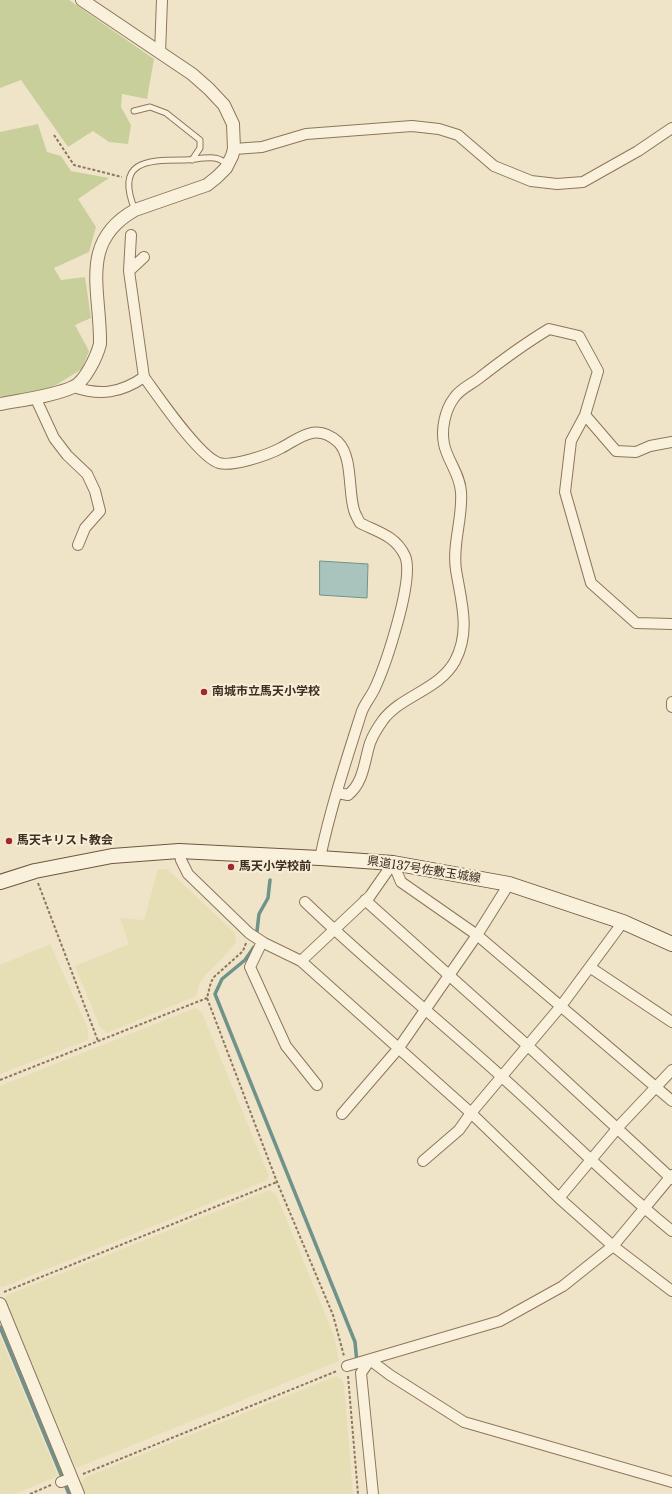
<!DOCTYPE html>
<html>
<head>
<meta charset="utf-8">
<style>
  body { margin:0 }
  canvas { display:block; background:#f0e4c8 }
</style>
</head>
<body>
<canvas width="672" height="1494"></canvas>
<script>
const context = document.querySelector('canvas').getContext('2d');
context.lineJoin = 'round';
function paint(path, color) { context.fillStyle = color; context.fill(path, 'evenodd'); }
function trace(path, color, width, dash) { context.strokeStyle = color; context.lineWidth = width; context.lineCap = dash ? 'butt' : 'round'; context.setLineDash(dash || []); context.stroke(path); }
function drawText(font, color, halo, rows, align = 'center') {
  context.font = font + ' "Libre Baskerville","Noto Sans JP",serif'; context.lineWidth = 4; context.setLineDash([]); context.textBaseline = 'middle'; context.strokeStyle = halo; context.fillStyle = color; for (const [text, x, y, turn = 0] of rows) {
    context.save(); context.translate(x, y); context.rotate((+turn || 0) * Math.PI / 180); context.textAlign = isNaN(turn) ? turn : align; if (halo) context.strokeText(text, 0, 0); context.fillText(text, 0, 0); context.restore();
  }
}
paint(new Path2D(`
  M158,869H167L235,933L236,942L220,961L205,975L199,984L196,996L107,1033L100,1027L75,966L129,944L120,918L144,920Z
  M50,944L88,1029V1040L0,1074V965Z
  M195,1008L202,1013L269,1176L265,1181L3,1287L0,1286V1086Z
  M269,1190L276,1194L334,1336L339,1361L76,1468L5,1300L7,1295Z
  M0,1336L58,1476L15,1494H0Z
  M336,1376L342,1380L344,1385L353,1494H84L80,1485L86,1477Z`), '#e6deb5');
paint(new Path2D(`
  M0,0H69L154,59L147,99L122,94L121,107L131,125L128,144L109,142L93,131L68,147L21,80L0,88Z
  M38,124L47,152L61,156L71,171L109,178L78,199L96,227L89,252L54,268L61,280L85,277L91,318L75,325L89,351L82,369L51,388L6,398L0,396V132Z`), '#c9cf9b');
const water = new Path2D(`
  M320,561L368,564L367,598L320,595Z`);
paint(water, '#a9c4bc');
trace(water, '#6f938a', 1);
trace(new Path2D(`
  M257,931L259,914L268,898L270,880
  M254,947L245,960L222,979L215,994L355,1342L357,1363
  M0,1327L69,1494`), '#6f938a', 3.5);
const service = new Path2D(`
  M134,111L150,107L166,113L200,140V148L192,160
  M135,210C115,162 145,160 183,160C193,160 204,157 214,158C219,158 224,162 228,164`);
const minor = new Path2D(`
  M160,53L162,0
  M234,149L262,147L306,134L412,126L439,129L458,135L494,166L531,181L557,184L583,182L638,151L672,128
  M131,235L129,271L144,377
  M129,271L144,257
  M74,387C100,396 121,393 144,377C158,396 199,457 219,463C232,467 268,455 281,448C300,438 316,422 338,442C353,457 348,491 354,510C355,514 358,519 360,523C378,532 396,536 405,556C415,579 385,667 374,690C370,698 363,706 361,714C346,761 330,810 320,858
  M35,397L54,438L67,455L87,474L95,491L100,511L85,528L78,545
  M585,415L616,451L636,452L650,446L672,442
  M672,702V707
  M338,793L348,795C364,782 364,762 370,743C373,735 378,727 383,720C402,695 439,690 455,661C471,631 461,601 456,570C452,544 463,518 461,492C460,474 447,460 444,444C441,429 445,410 454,398C460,389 470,385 478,379C501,361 524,344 549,329L579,336L598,371L585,415L571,441L565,492L591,583L636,623L672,624
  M179,851L181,860L188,874L249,933L264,943L301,961L471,1113L559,1198L613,1246L672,1291
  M393,863L401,882L477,935L672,1101
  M365,900L528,1046L672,1179
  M305,902C368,963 437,1018 502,1077C559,1128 612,1183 672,1231
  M262,942L250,967L286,1046L317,1085
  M301,961L370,896L393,863
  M591,968L672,1022
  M342,1114L398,1049L477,935L509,884
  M423,1161L459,1130L471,1113L561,1006L623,922
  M559,1198L621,1124L672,1070
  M370,1360L390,1375L464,1422L672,1482
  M370,1360L361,1373L373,1494
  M347,1366L500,1321L563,1286L613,1246L672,1175
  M61,1482L72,1478`);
const tertiary = new Path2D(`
  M0,404C21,400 54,396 73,387C85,382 97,356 100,344C101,291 78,242 135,210L207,185L217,177L226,168L232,156L234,149L233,124L224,105L209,89L192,74L82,0
  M0,1304L78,1494`);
const secondary = new Path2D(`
  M0,882L35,871L112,856L179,851L320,858L393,863L509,884L623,922L672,944`);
trace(service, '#8d765c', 7);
trace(minor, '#8d765c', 12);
trace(tertiary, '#8d765c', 14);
trace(secondary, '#6f573f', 16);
trace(new Path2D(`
  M54,135L74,165L122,177
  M38,883L98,1041
  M246,943L243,951L214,977L211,982L207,998L277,1182L333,1315L344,1356
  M0,1080L207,998
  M4,1292L277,1182
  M348,1376L358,1494
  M83,1474L337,1371
  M30,1494L51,1485`), '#8d765c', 2, [3, 2]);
trace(service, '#faf1dc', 5);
trace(minor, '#faf1dc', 10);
trace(tertiary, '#faf1dc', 12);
trace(secondary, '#faf1dc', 14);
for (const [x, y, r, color] of [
  [204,692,4,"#9e2a2b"],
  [9,841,4,"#9e2a2b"],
  [231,867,4,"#9e2a2b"]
]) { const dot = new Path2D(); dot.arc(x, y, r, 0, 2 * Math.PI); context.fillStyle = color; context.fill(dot); trace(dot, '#f7eed8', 1.5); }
drawText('bold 12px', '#3d2e20', '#f7eed8', [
  ["南城市立馬天小学校",212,692],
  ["馬天キリスト教会",17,841],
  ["馬天小学校前",239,867]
], 'left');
drawText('12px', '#3d2e20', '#f7eed8', [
  ["県道137号佐敷玉城線",424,870,9]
]);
</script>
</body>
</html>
